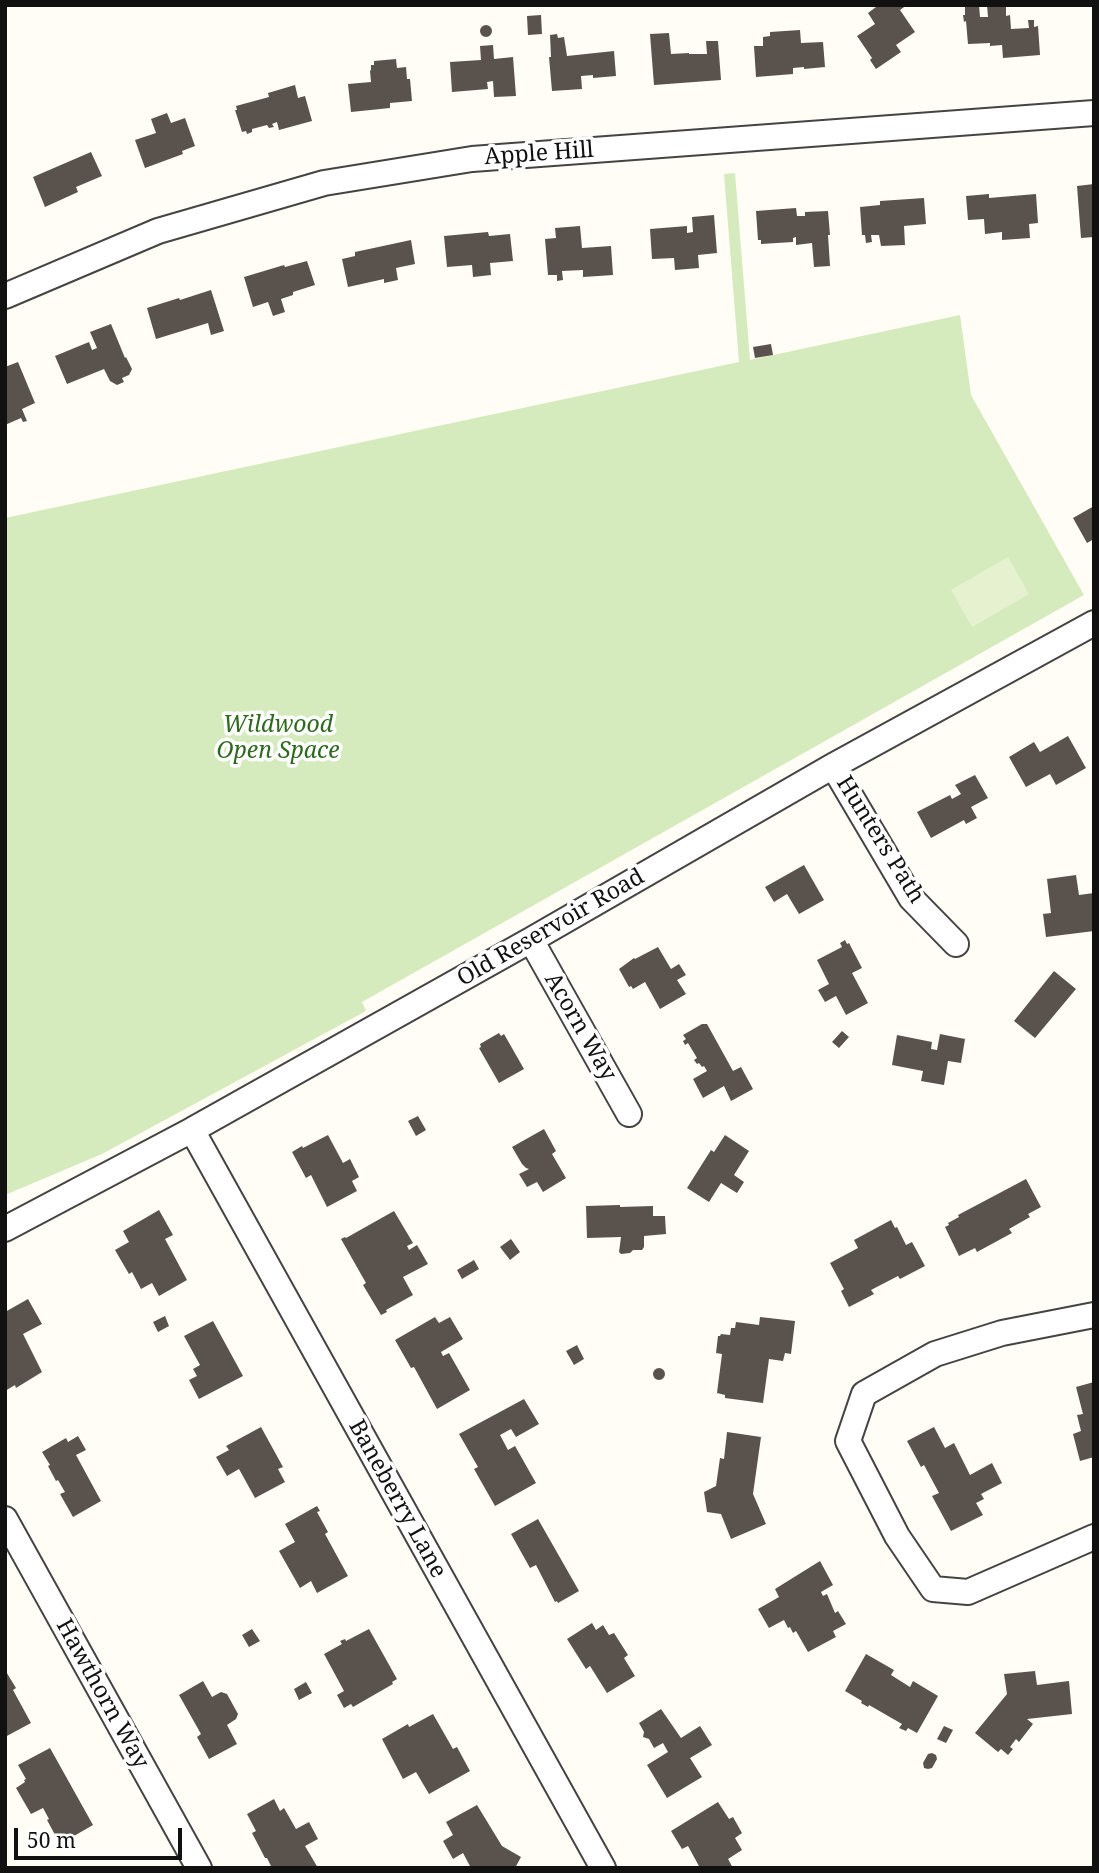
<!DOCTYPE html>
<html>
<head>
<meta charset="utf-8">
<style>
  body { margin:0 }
  #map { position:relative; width:1099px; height:1873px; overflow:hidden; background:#fffdf5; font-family:"Noto Serif",serif }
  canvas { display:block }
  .frame { position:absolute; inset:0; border:7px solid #111; pointer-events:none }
  .scale { position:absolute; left:14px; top:1828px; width:168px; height:32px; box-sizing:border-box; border:4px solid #111; border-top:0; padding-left:9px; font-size:21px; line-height:24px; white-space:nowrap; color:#111; -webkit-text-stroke:5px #fff; paint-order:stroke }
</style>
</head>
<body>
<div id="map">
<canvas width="1099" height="1873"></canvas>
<div class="frame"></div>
<div class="scale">50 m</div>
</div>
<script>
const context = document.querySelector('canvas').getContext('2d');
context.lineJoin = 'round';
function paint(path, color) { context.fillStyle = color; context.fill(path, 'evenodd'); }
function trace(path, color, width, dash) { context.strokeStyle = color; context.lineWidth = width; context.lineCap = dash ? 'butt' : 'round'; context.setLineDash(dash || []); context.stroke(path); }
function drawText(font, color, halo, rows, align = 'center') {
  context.font = font + ' "Noto Serif",serif'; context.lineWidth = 7; context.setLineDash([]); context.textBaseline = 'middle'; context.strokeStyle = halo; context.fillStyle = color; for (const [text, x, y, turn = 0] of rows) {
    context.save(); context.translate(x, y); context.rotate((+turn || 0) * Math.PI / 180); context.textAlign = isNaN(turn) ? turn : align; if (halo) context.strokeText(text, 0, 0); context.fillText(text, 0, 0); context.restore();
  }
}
paint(new Path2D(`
  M735,173L750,360L960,315L971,395L1084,595L362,1002L366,1011L102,1154L5,1195V518L739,362L724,174Z`), '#d5ebbd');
paint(new Path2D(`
  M1008,557L1029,594L972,627L951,590Z`), '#e6f2cf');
paint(new Path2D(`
  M875,5H907L900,10L915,32L896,45L901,52L876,69L870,60L872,58L857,36L875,24L868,13L876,7Z
  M965,5H979L980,17H988L987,5H1006V16L1010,15L1011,29L1029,28L1028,20H1034V27L1038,26L1040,55L1003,58L1002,45L990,46V43L968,44L966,21L964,22L963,15H965Z
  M541,15L542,34L528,35L527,16Z
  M480 31a6 6 0 1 1 12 0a6 6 0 1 1-12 0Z
  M800,30L801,43L823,42L825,67L804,69V67L793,68V74L756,77L754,46H763V37L770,36V32Z
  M669,33L671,54L689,53V54H707L706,41H718L721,80L654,85L650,34Z
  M557,34L558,38L564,37L567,56L614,51L616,76L593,78V75L581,76L582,89L552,91L549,57H551L550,35Z
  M493,45L494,59L513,57L516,96L494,97L493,81L487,82L488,89L452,92L450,62L481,60L480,46Z
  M396,59L397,68L406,67L407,79H410L412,101L390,103V108L351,112L348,84L371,82L370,71L371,70V65H374V61Z
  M295,85L298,98L305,96L312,121L279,130L277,122L272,124L274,127L269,128L267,125L252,129V132L247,134L246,131L242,132L235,110H237L236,106L269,97L268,93Z
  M167,113L171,123L185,118L195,146L182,151L183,154L145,168L135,140L156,133L151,119Z
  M91,152L102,176L76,187L78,192L45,207L33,177Z
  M1094,184V237L1081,238L1077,186Z
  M989,194V198L1036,194L1038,223L1029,224L1030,238L1002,240V232L985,234L984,219L968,220L966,196Z
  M924,198L926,224L904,226L905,245L881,246L879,235H871L872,242L866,243L865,235H862L860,207L880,205V201Z
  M796,208L797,216H805V212L828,211L830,235H828L830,266L814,267L812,243L796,245V237L793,238V242L761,244V240H758L756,211Z
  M714,215L717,253L698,255L699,268L675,270L674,258L652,259L650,229L687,226V233L693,232L692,217Z
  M580,226L582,248L611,246L613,275L583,277V270L562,271L563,280L557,281V275H548L545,239L556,238L555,228Z
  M488,232L489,236L510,234L513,261L490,263L491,275L473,277L472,265L447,267L444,236Z
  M411,240L415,264L396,268L398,280L384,283V279L348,287L342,259L355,256V252Z
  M307,261L315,285L293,292V295L281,299L285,312L273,316L268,302L253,307L244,277L284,265L285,267Z
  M211,290L224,331L211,335L208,323L156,339L147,308L179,298L180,300Z
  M111,324L125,358L126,357L132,369L129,375L122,378L124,382L117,385L110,381L104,369L67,384L55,356L89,342L92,350L97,348L90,332Z
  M771,344L773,355L755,358L753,347Z
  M18,362L35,403L22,409L27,421L23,422L21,418L5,425V367Z
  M1094,506V539L1087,543L1073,518Z
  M1068,736L1086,768L1056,785L1050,774L1026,787L1009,757L1034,742L1040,752Z
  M975,775L988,798L971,807L977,818L966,824L964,820L931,838L917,812L950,795L952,799L961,794L955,785Z
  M804,865L824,900L799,914L787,894L774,902L765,887Z
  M1076,875L1079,895L1094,893V931L1046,937L1043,914L1051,913L1047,879Z
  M845,940L847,944L849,943L862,968L852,973L868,1003L846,1015L836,996L825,1002L818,990L829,984L817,960L842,947L840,943Z
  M658,947L671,969L679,964L686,975L677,980L686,994L660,1009L645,982L633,989L631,986L629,987L619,969L634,958L635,959Z
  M1054,971L1076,989L1035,1038L1014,1021Z
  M702,1024H707L733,1071L741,1067L753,1089L731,1101L724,1086L703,1098L693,1079L707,1071L704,1066L702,1067L699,1063L697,1064L694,1060L697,1058L688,1043L685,1045L683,1041L686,1039L683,1035Z
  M842,1031L849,1037L839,1048L832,1042Z
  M499,1033L501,1036L504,1034L524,1069L499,1083L479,1048L481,1047L480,1044Z
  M940,1034L965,1039L961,1063L948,1061L944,1085L921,1081L923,1071L892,1065L897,1035L932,1042L931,1049L937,1050Z
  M418,1116L426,1130L416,1136L408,1121Z
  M544,1129L556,1151L552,1154L566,1178L543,1192L537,1182L527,1187L519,1174L529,1169L526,1168L522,1164L512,1147Z
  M328,1135L343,1163L350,1159L359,1177L352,1181L357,1191L327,1207L311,1175L306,1178L292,1152L302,1146L303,1148Z
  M725,1135L749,1151L734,1175L744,1182L737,1193L721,1183L709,1202L687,1188L711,1150L714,1152Z
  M1026,1179L1041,1207L1028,1214L1030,1217L1009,1229L1012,1233L977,1252L975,1248L959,1256L945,1227L949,1225L948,1223L959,1217L958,1215Z
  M620,1205V1207L653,1206V1216H665L666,1234L644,1236V1247L642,1250H633L630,1253L621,1254L619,1252L621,1237L587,1238L586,1206Z
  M159,1210L173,1235L165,1239L187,1280L159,1296L152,1283L141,1289L132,1272L129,1274L115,1250L129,1242L123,1231Z
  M394,1211L413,1243L407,1246L409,1250L417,1245L428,1264L403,1277L413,1295L386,1310L387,1312L381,1315L363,1285L366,1283L341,1239L345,1237L346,1238Z
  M891,1220L895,1228L897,1227L906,1245L912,1242L925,1266L900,1279L898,1276L871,1290L874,1294L849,1307L841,1291L844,1289L830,1263L858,1248L854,1240Z
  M511,1239L520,1252L510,1260L500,1247Z
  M474,1260L479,1269L462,1279L457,1270Z
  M28,1299L42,1324L23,1334L42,1372L16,1388L15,1385L5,1391V1312Z
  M165,1316L169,1326L158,1332L153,1322Z
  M435,1317L439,1323L450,1317L463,1339L441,1352L443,1356L449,1353L470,1390L437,1409L414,1367L411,1368L395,1340Z
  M760,1317L795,1321L791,1354L785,1353L783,1361L769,1359L763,1403L725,1398V1395L717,1393L722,1354L716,1353L718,1336H720L721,1334L730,1335L731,1328H735L736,1322L759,1325Z
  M213,1321L243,1376L199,1399L189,1380L197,1376L193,1369L200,1365L184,1336Z
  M577,1345L584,1359L574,1365L566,1351Z
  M653 1374a6 6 0 1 1 12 0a6 6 0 1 1-12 0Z
  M1094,1382V1457L1080,1461L1073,1434L1081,1431L1077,1415L1083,1414L1076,1387Z
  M524,1399L539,1424L516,1437L511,1429L500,1435L508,1450L515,1446L536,1483L495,1506L474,1469L478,1467L459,1434Z
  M261,1427L283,1467L278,1469L285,1482L255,1498L239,1469L227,1476L216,1457L229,1450L226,1446Z
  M934,1427L945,1448L954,1443L970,1475L992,1463L1002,1483L981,1494L984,1499L976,1503L983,1515L951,1531L932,1496L939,1493L924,1465L921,1467L907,1441Z
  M727,1432L761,1437L753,1494L766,1524L731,1539L721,1514L707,1512L704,1492L716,1486L720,1458L724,1459Z
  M78,1436L86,1450L76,1455L101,1501L73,1517L60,1494L65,1492L58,1480L56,1481L48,1466L50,1465L42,1452L66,1438L68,1442Z
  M317,1506L320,1511L317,1512L328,1532L325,1534L348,1576L317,1593L311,1581L300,1588L279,1551L295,1542L285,1524Z
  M538,1519L579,1591L558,1603L557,1601L555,1602L536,1565L530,1568L511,1534Z
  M820,1561L833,1585L821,1592L823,1596L827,1594L835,1613L838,1611L846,1624L833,1631L836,1637L808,1652L796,1631L793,1633L790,1627L788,1628L784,1620L769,1628L758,1609L779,1597L775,1589Z
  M592,1623L596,1630L603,1625L609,1635L614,1633L628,1655L624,1658L635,1676L607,1693L590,1666L586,1669L567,1639Z
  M252,1629L260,1641L249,1647L242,1635Z
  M369,1629L397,1679L392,1682L393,1684L353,1707L351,1704L344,1708L337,1695L344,1691L324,1654L342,1644L340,1641L345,1639L346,1641Z
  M866,1654L894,1670L891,1675L910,1687L913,1681L938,1696L917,1733L908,1728L906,1731L899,1728L902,1724L869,1705L868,1707L861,1703L862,1701L845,1691Z
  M5,1670L16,1688L13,1690L31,1723L5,1737Z
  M1035,1671L1037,1685L1069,1681L1072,1714L1027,1719L1033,1724L1019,1742L1016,1739L1010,1747L1013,1749L1008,1755L1001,1749L998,1752L975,1733L1007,1694L1004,1674Z
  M203,1681L212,1697L221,1692L227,1694L238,1714L236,1719L227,1725L237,1744L209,1759L197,1737L201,1734L179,1695Z
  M306,1682L312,1693L299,1700L294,1689Z
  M661,1709L681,1738L700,1726L712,1745L690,1758L702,1777L667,1798L647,1765L668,1752L663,1743L654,1748L649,1739L643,1737L644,1732L639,1723Z
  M433,1714L453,1749L457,1747L470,1771L429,1794L416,1772L403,1779L382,1739L408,1724L409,1727Z
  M944,1726L953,1730L946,1743L937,1739Z
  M50,1748L93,1825L60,1844L47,1820L49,1819L43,1808L31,1814L16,1788L25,1782L24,1780L26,1779L18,1765Z
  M932,1753L936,1755L937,1759L932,1768L928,1769L924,1768L923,1763L928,1754Z
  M274,1799L280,1811L284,1808L296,1829L309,1822L318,1839L305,1846L318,1868H272L267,1858H265L252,1833L256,1831L247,1814Z
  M718,1802L729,1819L733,1817L742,1833L735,1838L742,1850L728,1859L733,1868H700L688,1846L682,1849L671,1831Z
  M477,1805L502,1846L521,1857L515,1868H471L463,1853L453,1859L443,1841L453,1835L446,1822Z`), '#5a524d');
const minor = new Path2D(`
  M5,296L158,231L324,183L472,159L1094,113
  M833,766L911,898L956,944
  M531,940L629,1114
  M192,1130L603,1868
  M5,1229L192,1130L531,940L833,766L1094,623
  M1094,1315L1002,1333L935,1354L864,1394L848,1441L897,1536L933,1589L968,1592L1094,1537
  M5,1519L199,1868`);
trace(minor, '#444', 28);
trace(minor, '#fff', 24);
drawText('23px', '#111', '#fff', [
  ["Apple Hill",539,154,-4],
  ["Hunters Path",880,840,58],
  ["Old Reservoir Road",551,928,-30],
  ["Acorn Way",580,1027,60],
  ["Baneberry Lane",397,1499,61],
  ["Hawthorn Way",102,1694,61]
]);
drawText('italic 23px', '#2f6b1f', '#fff', [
  ["Wildwood",278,725],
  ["Open Space",278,751]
]);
</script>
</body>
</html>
